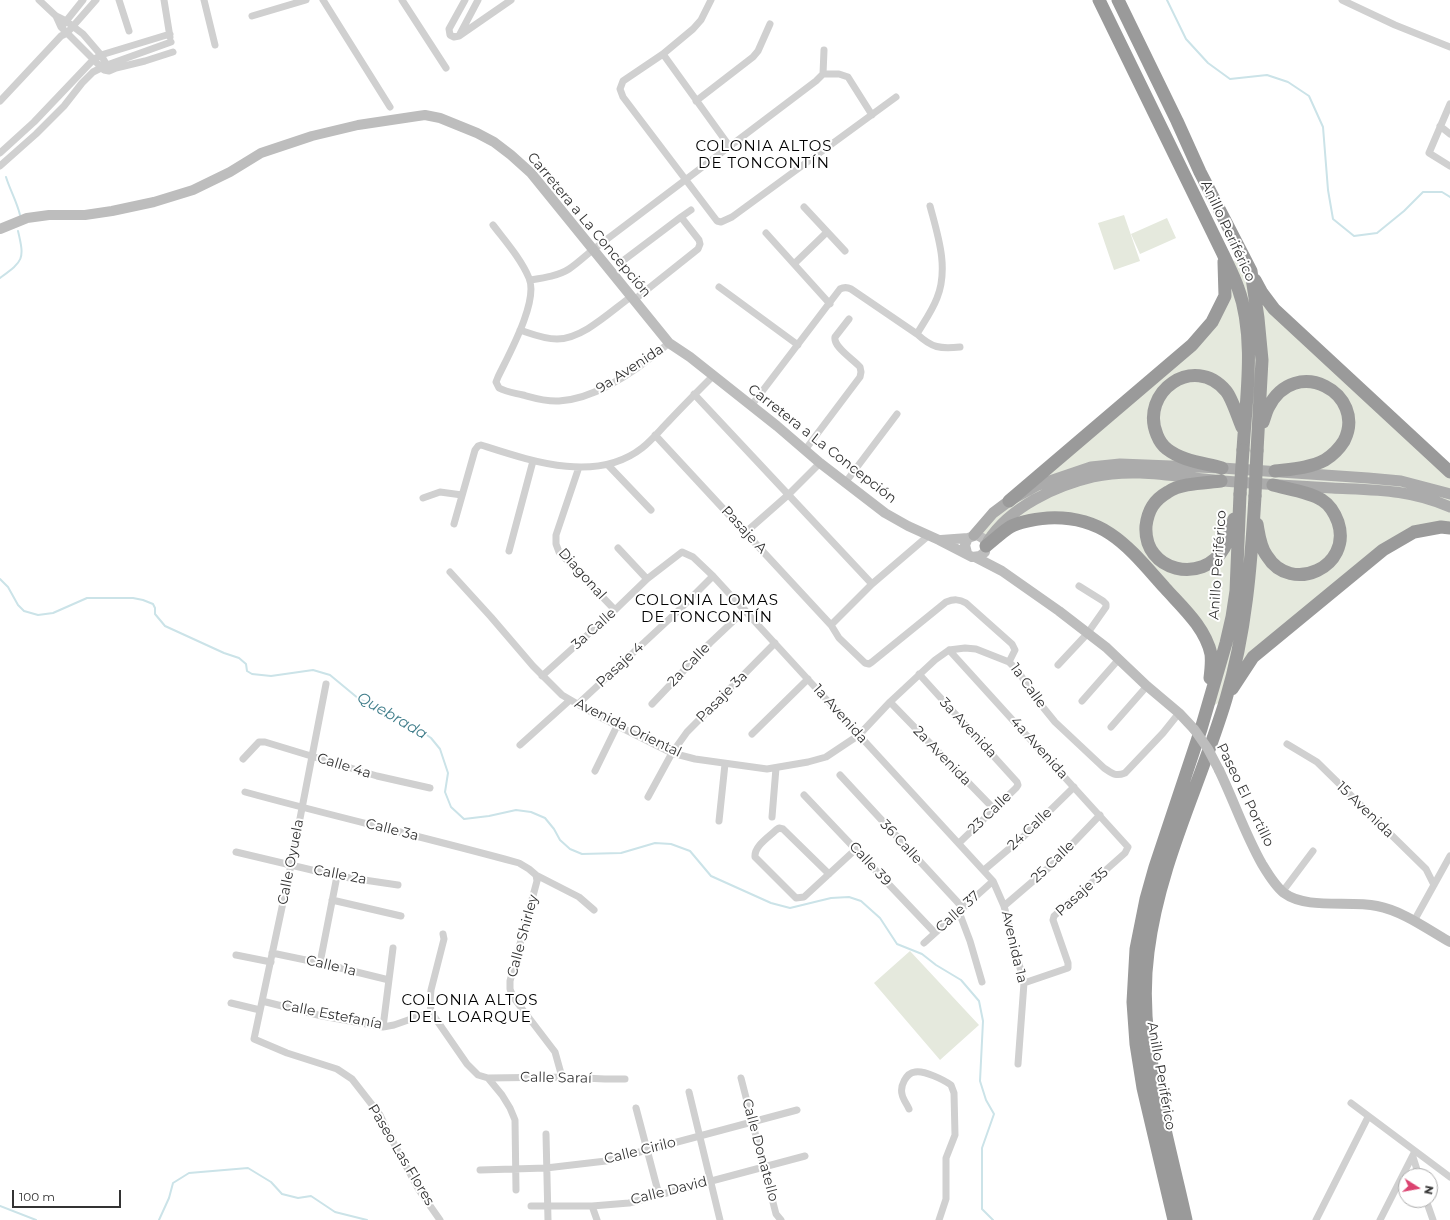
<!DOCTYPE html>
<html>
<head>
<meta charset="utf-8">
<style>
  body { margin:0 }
  #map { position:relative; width:1450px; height:1220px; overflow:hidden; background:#fff; font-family:Montserrat,sans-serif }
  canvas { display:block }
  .north { position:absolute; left:1398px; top:1168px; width:40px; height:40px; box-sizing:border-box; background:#fff; border:1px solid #adadad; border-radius:50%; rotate:101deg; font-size:11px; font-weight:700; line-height:16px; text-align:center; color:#333 }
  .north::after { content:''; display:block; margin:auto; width:14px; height:18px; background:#db4370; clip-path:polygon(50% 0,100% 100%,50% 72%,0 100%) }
  .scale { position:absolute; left:12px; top:1190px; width:109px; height:18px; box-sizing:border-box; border:2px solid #333; border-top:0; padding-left:5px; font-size:12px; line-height:14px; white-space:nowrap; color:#333; -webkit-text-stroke:3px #fff; paint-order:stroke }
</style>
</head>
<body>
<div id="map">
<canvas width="1450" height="1220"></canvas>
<div class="north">N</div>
<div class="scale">100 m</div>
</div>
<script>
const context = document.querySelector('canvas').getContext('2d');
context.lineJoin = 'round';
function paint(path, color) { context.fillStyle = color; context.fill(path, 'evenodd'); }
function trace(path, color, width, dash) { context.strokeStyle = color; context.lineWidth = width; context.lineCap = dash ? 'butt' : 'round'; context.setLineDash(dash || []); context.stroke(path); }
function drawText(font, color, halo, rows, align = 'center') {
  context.font = font + ' Montserrat,sans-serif'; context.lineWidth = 4; context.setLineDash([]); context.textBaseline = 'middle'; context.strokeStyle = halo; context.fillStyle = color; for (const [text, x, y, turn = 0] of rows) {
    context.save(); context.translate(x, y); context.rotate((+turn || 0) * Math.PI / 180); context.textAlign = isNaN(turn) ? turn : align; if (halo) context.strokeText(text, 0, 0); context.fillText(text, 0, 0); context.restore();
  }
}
paint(new Path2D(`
  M1124,215L1140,261L1114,270L1098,223Z
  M1167,218L1176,238L1140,254L1131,234Z
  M1223,254L1251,271L1262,293L1450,472V528L1414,532L1253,657L1226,699L1207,709L1212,666L1202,633L1101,527L1038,519L986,544L979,536L993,513L1192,345L1225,296Z
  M910,951L979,1025L940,1060L874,983Z`), '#e5e9dd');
trace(new Path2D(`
  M1167,0L1186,39L1208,63L1230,79L1267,75L1288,82L1309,96L1323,127L1328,190L1333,219L1354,236L1377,233L1404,211L1423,192H1442L1450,197
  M6,177C10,190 17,202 20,215
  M0,278C23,261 25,260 18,231
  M0,579L8,587L18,605L24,611L38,615L53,613L87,598H133L143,600L153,604L155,608V614L165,626L224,653L239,658L246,664L247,671L252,674L271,676L313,670L330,675L359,699L377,707L398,719L417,728L431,738L440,749L448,773L445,792L451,807L464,819L489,816L516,810L531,812L545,818L554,829L560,840L570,849L582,854L621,853L655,843L671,844L690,851L711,876L771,903L790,908L831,898L849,897L861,901L880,918L897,944L922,954L936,965L961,980L979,1001L983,1021L980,1081L986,1100L994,1114L982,1148V1209L993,1220
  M0,1206L36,1220
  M159,1220L169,1198L173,1183L189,1173L248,1168L271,1182L282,1194L298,1198L311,1196L335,1212L367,1220`), '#cbe3e8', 2);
trace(new Path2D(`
  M39,0L56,16L66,21L83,34L101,55L109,69
  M119,0L129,31
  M164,0L170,37
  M204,0L215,45
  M323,0L390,107
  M402,0L446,68
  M465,0L449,29L450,35L454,37L459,36L511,0
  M711,0L701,20L693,29L663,54L623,81L620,89L623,97L717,221L721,222L732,217L896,97
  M1342,0L1395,25L1450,47
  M56,16L61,27L104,70L109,71L116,68L145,61L173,52
  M252,16L306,0
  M63,25L83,0
  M460,34L478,0
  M663,54L730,147
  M823,74H839L848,77L872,115
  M0,101L61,36L67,33L96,0
  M696,101L753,57L758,51L770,24
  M1450,104L1429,153L1450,166
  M1440,126L1450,134
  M0,153L34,122L93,60L101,55L170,34
  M0,166L36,134L64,106L82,83L93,72L107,65L171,42
  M804,207L845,251
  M681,217L691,210
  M493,225C506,242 521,259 529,278C539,301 508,356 498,377L496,382L499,388C506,392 515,393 523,395C534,398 547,402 559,401C597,399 641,367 669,343
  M766,233L830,304
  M624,260L681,217L699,240L700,244L698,249L634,300
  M794,264L827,232
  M530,280C543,278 558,276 569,269C578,263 586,255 594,249L816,81L823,74L824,50
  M719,287L798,345
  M520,330C532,334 544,339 557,339C583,339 611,311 632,296
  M917,334C924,322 932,311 937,298C949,268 938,236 930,206
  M694,394L872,584
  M751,406L840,289C844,287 847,287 851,289L917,334C932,348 940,349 960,347
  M655,435L831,625L839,638L865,663L869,664L872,662L946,602C954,599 959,599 966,603L1012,644L1015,650L1009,662
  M805,450L860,377L861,372L860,367C853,359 833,347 835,337L849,319
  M608,465L651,510
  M579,467L556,535V544L559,552L615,610
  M845,483L897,414
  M423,498L440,492L462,495
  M454,524L475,450L478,446L481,445C531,461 596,484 642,448C652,440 660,430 668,422C683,406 698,391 713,376
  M746,532L788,495L820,463
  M618,548L647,579
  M509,551L533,461
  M450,572L491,617L533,666L562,695L598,716L672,753L695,759L767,769L808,762L826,757L859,735L890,702L935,660L949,650L965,648L976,649L1009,662L1017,670L1042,706L1055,722L1104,768C1112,773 1115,777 1125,773L1163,733L1179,713
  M831,625L872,584L928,536
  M949,650L1128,847L1125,853L1054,916L1053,920L1068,963V968L1024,983
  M1058,665L1087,634L1106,607V604L1103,601L1079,586
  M919,674L1017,782L1018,785L1016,788L959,843
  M542,676L615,610L647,579L682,552L693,557L713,576L993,881L1004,906L1024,983L1018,1064
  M326,684L291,865L254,1039L287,1053L337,1069L352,1079L380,1115L392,1140L419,1190L440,1220
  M1082,701L1119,659
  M890,702L994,809
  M578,704L678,611L713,576
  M652,704L710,643L745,610
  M1111,727L1147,686
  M752,734L808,679
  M1287,744L1317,762L1426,869L1434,885
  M520,745L570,700
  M243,759L259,742H265L377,776L430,788
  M595,771L617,726
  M840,775L963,908
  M245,792C336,817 428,838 519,863L529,869L536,875L579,897L594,910
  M804,795L935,933
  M648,797L672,753L687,732L775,643
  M772,817L776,768
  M719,821L725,764
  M236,852L337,876L398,885
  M984,870L1023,837L1074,787
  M829,874L783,829L779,828L776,830C769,837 754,846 755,857L796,898L804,897L856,849
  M536,875L537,881L510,981V989L513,997L555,1052L562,1077
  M1283,891L1313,851
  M332,900L401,916
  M1004,906L1053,864L1100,815
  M959,912L970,941L982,982
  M1414,921L1450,856
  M443,934L444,939L431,990L430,1001L431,1012L467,1064L478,1075L488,1078L502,1095L510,1108L515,1120L516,1190
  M924,943L993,881
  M272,953L320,963L389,980
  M236,955L271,962
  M320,963L337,876
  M262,1001L322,1016L383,1027L394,1025L431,1012
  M231,1003L260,1010
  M383,1027L393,948
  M488,1078L562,1077L605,1079H625
  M741,1078L776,1214L781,1220
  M689,1092L720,1220
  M1351,1103L1450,1177
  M636,1108L659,1195
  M909,1109C907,1104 903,1100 902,1094C900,1086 906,1073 915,1072C924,1070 944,1080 951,1085L954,1093L955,1135L946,1158V1199L939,1220
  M546,1134L548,1220
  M1413,1157L1419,1176
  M480,1170L546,1168L606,1161L797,1110
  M1426,1200L1433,1220
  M531,1206H592L629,1203L805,1156
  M592,1206L597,1220
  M1316,1220L1368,1117
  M1380,1220L1415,1151`), '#d0d0d0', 7);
trace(new Path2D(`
  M0,229L27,218L49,215H85L112,211L154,202L193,190L230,172L261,153L312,136L358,125L418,116L425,115L440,118L477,133L494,142L511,155L531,173L669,343L690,357L777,426L820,463L885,513L908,526L939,540L972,557L980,556L985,552L986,546L984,539L977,535L968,538L965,545L967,553
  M941,540L968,538
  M975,557L1002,571L1059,611L1107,648L1147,686L1179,713L1194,729
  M1219,770C1234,801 1245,834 1262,864C1268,874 1275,886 1284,893C1307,910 1349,900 1377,906C1403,911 1427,929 1450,942`), '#bdbdbd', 10);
trace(new Path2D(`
  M974,535L993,513L1009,501L1038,485L1091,467L1120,464L1222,468L1368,478L1401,481L1450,494
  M988,541C1010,507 1055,486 1093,477C1136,467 1180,478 1223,481C1259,484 1295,486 1332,488C1374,490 1410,489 1450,507`), '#ababab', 11);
trace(new Path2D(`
  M1099,0L1223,254C1228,265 1234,276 1238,288C1256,337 1246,398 1243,450
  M1118,0L1177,121L1200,172L1251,271L1258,318L1262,360L1257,451
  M1255,280L1262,293L1274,309L1450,472
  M1263,422C1265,417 1266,412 1268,408C1295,353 1368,394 1344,441C1339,449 1333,455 1325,460C1310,468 1291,469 1275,471
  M1222,468C1205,463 1182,461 1167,449C1163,446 1159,440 1157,435C1139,392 1194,353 1226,391C1232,398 1238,418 1242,427
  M1221,481C1206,483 1181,483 1168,492C1154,500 1148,510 1146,526C1143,572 1203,585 1224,548C1229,539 1231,528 1234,519
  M1009,501L1192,345L1212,322L1225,296L1224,262
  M1257,524C1259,535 1260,547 1267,556C1291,595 1353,567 1338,522C1335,514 1330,505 1322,500C1310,492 1288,489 1273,485
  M986,546C994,540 1002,532 1010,527C1019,522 1037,519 1048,518C1106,515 1130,549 1165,588C1182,607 1205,627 1211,654C1212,662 1211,670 1210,678
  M1232,689L1253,657L1383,550L1414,532L1441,527L1450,528
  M1174,1220L1143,1088L1136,1044L1133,1002L1136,949L1146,899L1155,867L1201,729L1226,643L1232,617L1236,591L1240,494
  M1186,1220C1179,1188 1171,1157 1164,1125C1151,1067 1140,1012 1148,952C1159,863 1201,783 1226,699C1246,633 1251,565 1255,496`), '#9a9a9a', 13);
trace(new Path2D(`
  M1194,729L1208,749L1219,770`), '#bdbdbd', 10);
trace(new Path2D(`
  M1240,494L1243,450
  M1255,496L1257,451`), '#9a9a9a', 13);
drawText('14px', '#333', '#fff', [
  ["Carretera a La Concepción",589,225,50],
  ["Anillo Periférico",1228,231,65],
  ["9a Avenida",630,369,-33],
  ["Carretera a La Concepción",822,444,38],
  ["Pasaje A",744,530,47],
  ["Anillo Periférico",1218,565,-86],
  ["Diagonal",582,574,48],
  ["3a Calle",594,629,-42],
  ["Pasaje 4",620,665,-43],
  ["2a Calle",689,665,-46],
  ["1a Calle",1028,686,54],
  ["Pasaje 3a",722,697,-45],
  ["1a Avenida",840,714,48],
  ["Avenida Oriental",628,728,26],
  ["3a Avenida",968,728,47],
  ["4a Avenida",1039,748,48],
  ["2a Avenida",942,756,46],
  ["Calle 4a",344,766,17],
  ["Paseo El Portillo",1245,795,64],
  ["15 Avenida",1365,810,44],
  ["23 Calle",990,813,-44],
  ["24 Calle",1030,829,-43],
  ["Calle 3a",392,830,14],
  ["36 Calle",901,842,47],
  ["Calle Oyuela",291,862,-79],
  ["25 Calle",1053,862,-44],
  ["Calle 39",870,864,47],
  ["Calle 2a",340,875,11],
  ["Pasaje 35",1082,892,-42],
  ["Calle 37",958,912,-42],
  ["Calle Shirley",523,936,-75],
  ["Avenida 1a",1014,947,77],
  ["Calle 1a",331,966,13],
  ["Calle Estefanía",332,1015,11],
  ["Anillo Periférico",1161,1076,80],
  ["Calle Saraí",556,1078,1],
  ["Calle Donatello",760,1150,75],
  ["Calle Cirilo",640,1151,-14],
  ["Paseo Las Flores",401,1155,59],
  ["Calle David",669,1191,-14]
]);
context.letterSpacing = '1px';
drawText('15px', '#000', '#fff', [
  ["COLONIA ALTOS",764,147],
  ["DE TONCONTÍN",764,164],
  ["COLONIA LOMAS",707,601],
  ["DE TONCONTÍN",707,618],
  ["COLONIA ALTOS",470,1001],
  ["DEL LOARQUE",470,1018]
]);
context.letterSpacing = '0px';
drawText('italic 15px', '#417e8b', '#fff', [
  ["Quebrada",392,716,30]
]);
</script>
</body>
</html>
